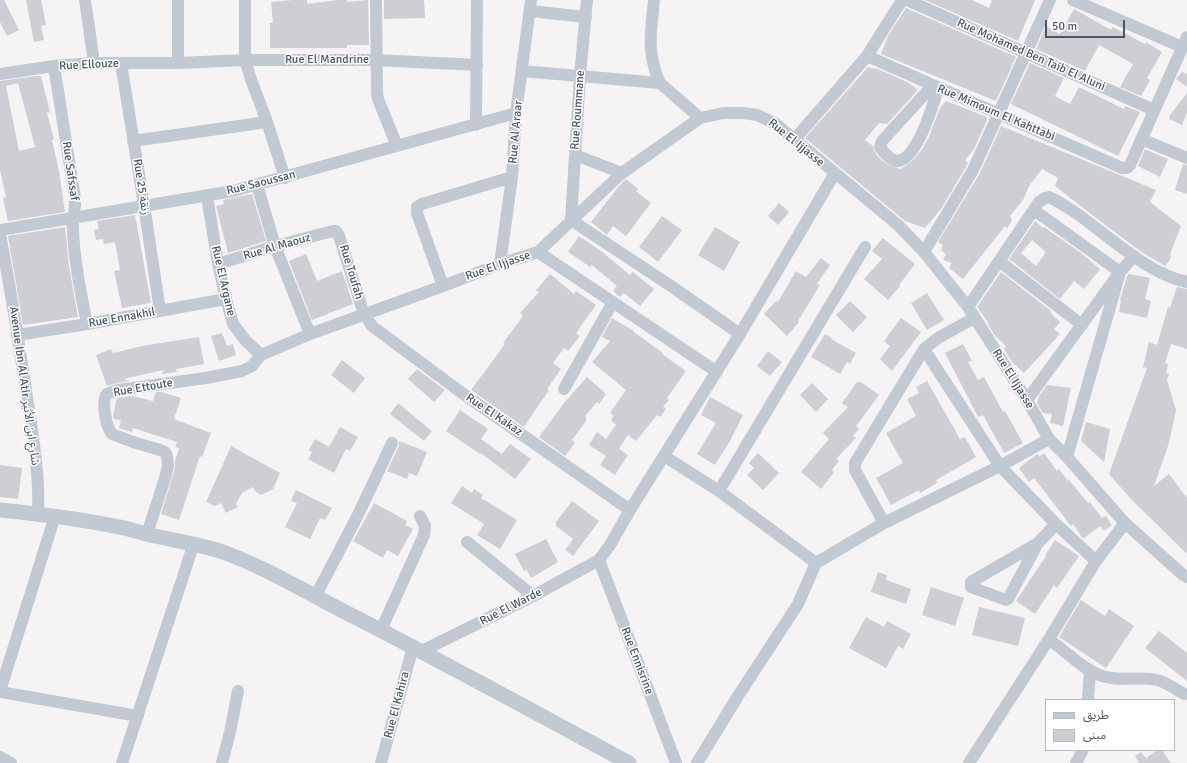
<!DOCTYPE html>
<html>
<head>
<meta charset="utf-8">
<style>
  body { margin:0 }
  #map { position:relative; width:1187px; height:763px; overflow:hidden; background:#f5f3f3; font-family:Signika,"Noto Sans Arabic",sans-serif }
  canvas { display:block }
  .legend { position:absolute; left:1045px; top:699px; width:130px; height:52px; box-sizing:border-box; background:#fff; border:1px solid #b7bbc0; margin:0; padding:5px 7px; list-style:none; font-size:12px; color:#4a5661 }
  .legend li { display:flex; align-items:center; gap:8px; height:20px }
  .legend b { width:20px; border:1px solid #b7bbc0 }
  .scale { position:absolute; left:1045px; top:20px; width:80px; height:18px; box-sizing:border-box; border:2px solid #4a5661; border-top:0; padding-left:5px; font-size:12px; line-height:14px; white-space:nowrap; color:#4a5661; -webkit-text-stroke:3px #fff; paint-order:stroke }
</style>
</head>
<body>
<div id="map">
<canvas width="1187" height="763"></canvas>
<ul class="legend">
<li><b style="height:5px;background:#c1cad2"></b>طريق</li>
<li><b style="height:11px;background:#cdcfd5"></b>مبنى</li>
</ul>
<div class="scale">50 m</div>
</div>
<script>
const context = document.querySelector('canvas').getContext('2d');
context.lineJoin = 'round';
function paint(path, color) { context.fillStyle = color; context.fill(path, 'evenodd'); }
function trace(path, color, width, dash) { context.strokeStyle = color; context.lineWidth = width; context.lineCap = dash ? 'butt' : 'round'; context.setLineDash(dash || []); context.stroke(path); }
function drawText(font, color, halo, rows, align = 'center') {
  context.font = font + ' Signika,"Noto Sans Arabic",sans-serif'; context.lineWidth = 3; context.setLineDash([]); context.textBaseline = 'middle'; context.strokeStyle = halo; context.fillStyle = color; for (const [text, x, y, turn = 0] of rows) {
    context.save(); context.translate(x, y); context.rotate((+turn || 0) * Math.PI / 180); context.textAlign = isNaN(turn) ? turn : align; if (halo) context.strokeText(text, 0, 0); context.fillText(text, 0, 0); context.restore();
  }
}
paint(new Path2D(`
  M0,0H4L19,30L7,36L0,22Z
  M26,0H41L46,25L41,26L44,40L34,42Z
  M293,0H307V4L338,0H347V2L368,0L369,45H347V48H270V23H273L271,2Z
  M384,0H424L425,18L384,19Z
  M925,0H972L989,8L992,0H1035L1018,41Z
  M906,8L1016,57L996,101L881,54L888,36Z
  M1074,9L1111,30L1113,27L1145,44L1146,42L1162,52L1147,78L1150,80L1141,96L1120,87L1133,64L1099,45L1085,71L1036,49L1046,26L1060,34Z
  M1030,63L1064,78L1055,96L1070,104L1079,87L1124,109L1125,106L1140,112L1118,156L1011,104Z
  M868,67L875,69L876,68L909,83L918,90L887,124L879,123L865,140L873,146L874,151L879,158L888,165L901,169L912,161L921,151L928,139L940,108L946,101L987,117L986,120H987L974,149L965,160L968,163L966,167L941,209L925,228L905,221L805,138Z
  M1182,72L1187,74V87L1176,79Z
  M35,76H41L50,112L47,113L54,139L52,140L59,171L65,212L8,221L3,198L6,197L0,170V81ZM18,83L35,147L19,151L6,86Z
  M1187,93V112L1182,125L1169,119L1170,115Z
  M1001,126L1156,190L1150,202L1181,226L1170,254L1171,258L1165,266L1140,251L1096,218L1055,186L1058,178L1042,169L1029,186L1023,200L1010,216L1012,221L1007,228L1005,226L963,279L949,268L952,263L943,260L946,254L941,250L943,245L938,242L980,173Z
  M1145,149L1168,159L1160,177L1138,166Z
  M1183,164L1187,165V194L1175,190Z
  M626,179L638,189L636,191L651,203L626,236L613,226L607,235L591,222L619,186Z
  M252,194L266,241L228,253L216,206L224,204L223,200Z
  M779,203L789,212L778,225L768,216Z
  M135,215L151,303L122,308L114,271L120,270L115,242L104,244L103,239L96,240L94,230L99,229L97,221Z
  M662,216L682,230L658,262L639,247Z
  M1035,221L1043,228L1044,227L1081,253L1100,269L1084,289L1074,281L1060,299L1009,259ZM1032,240L1046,252L1036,266L1021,253Z
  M65,227L69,266L78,317L23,325L8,236Z
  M715,227L740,242L724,271L698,255Z
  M579,236L601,251L630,275L633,272L654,289L640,306L624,293L620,297L613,291L617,286L592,265L590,267L568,252Z
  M883,238L915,264L899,285L900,286L888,300L864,279L882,259L872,251Z
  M306,254L317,281L342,271L353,304L312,320L289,261Z
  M821,258L830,265L817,284L820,285L798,321L799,322L787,336L764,314L776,301L778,302L796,271L806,277Z
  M1001,272L1051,311L1050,312L1060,322L1054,329L1060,334L1024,373L1012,362L1004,349L1006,346L995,336L988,324H989L977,307Z
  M550,274L574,294L576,291L596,305L576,333L580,336L568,351L564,348L553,363L561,369L547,389L549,390L524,427L471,390L505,344L503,343L523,316L520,313L539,292L536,290Z
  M1129,274L1150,278L1145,299L1151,301L1147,318L1119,312L1121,301L1120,300L1127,276Z
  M1177,287L1187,289V349L1171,344L1165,363L1168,364L1166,373L1169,374L1167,380L1176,410L1169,443L1154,486L1169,474L1187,498V554L1131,499L1109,474L1147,368L1143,367L1149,342L1157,345L1168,307L1170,308Z
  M927,293L944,320L927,330L911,303Z
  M850,301L867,317L853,332L836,315Z
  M612,318L634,331V332L663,353L662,354L686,371L667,398L669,400L663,407L666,409L660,417L657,415L636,441L628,435L619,449L628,455L615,475L600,465L606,456L589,445L597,432L606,439L616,425L611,420L614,416L610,413L626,390L592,362L610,341L602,337Z
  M901,318L921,332L892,371L880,359L890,346L884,341Z
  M222,333L227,346L233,344L236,355L219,361L211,336Z
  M825,334L832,338L831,339L856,353L850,364L847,362L840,374L811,357Z
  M199,337L204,364L176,369L177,372L162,374L163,370L124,379L129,381L117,383L107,386L96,355L111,349L113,353L142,346Z
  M963,344L972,361L968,362L978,380L984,377L1003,412L1005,411L1023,443L1004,453L983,415L978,417L945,353Z
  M768,351L782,362L770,376L757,366Z
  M342,360L365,378L354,393L331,375Z
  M417,369L445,390L434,402L408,379Z
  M587,377L606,394L599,404L597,402L585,416L586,417V421L572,440L575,443L565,456L539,437L564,403Z
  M927,381L960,439L965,437L976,457L936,480L937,483L920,493L919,490L891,505L876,478L903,463L886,433L916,416L907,399L919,393L916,387Z
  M857,382H861L879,395L856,426L859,429L853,436L856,438L836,459L839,461L832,470L834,472L821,489L801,472L829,439L823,433L848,407L842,403Z
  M812,383L828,399L816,412L800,395Z
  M1047,385L1071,388L1063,426L1050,423L1052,414L1043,413L1037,403L1039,396Z
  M156,392H162L181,398L174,419L211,433L202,457L200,456L179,520L161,514L175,468V461L179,448L175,447L177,442L133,428L132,432L119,428L121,420L114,419L113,415L117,398L132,396L153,401Z
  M710,397L743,415L730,441L715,465L697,454L716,423L701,415Z
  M398,403L432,431L424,441L390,414Z
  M460,410L488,429L481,439L502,454L510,444L531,459L515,479L481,453L480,454L446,431Z
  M1086,422L1110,429L1104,462L1081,441Z
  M340,427L358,437L350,451L346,449L334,473L308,459L312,452L309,450L315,439L329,447Z
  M399,441L427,452L417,476L409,473L407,479L387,471L399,446Z
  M231,446L280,473L273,489L261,495L256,492L253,487L242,493L236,504L238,507L226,513L221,503L215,506L206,502Z
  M758,453L779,473L763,490L747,475L754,468L749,463Z
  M1044,453L1057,471L1059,469L1068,481L1069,480L1088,503L1090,502L1102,518L1106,516L1112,525L1104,531L1100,526L1083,539L1073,524L1071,526L1034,478L1029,482L1019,468L1037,454L1040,456Z
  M0,465L22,468L18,499L0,497Z
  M462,486L472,493L474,489L483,495L481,498L517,520L500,549L477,535L484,524L451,503Z
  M296,490L332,508L325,520L320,518L310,539L285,527L297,503L291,501Z
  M572,501L599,521L573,556L565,550L573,539L556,526V522Z
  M374,503L407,521L405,525L413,529L398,556L387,550L383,558L353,541Z
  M546,539L558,562L531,578L527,570L524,571L515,554Z
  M1055,540L1079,556L1057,588L1054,585L1035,614L1016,601L1046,556L1045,555Z
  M878,572L887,575L886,580L911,589L906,604L871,592Z
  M931,587L964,598L955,626L922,615Z
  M1081,600L1105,616L1109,609L1134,626L1106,668L1059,637Z
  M979,607L1025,618L1018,646L972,635Z
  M866,617L884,627L887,621L911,634L903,649L898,646L886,668L849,648Z
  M1159,631L1187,653V681L1145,648Z
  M1157,750H1162L1171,763H1139L1135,756L1141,752L1146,758Z`), '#cdcfd5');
trace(new Path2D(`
  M85,0L94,63
  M245,0V60L252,82L267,122L285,178
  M376,0L377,93L378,99L397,146
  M587,0L580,76L571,220L671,286L740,334
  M654,0C651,33 646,51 660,83
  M907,0L1154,110
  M1073,0L1182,47
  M530,11L586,17
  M867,56L1122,168H1127L1130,165L1187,37
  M121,63L144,205L160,311
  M178,63V0
  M54,66L75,198C76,208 72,218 73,229C74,260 81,294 87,324
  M522,71L660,83L700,118
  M0,74L54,66L94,63H178L245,60H375L477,65
  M933,85L882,141L880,147C883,152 885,154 890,158C913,176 934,102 938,88
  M476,125L477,0
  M1141,139L1187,158
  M794,140L867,56L902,0
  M133,141L267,122
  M575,155L622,173
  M257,185L275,246L310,334
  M207,196L218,264L226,299L233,324L246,341L261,355
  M1034,210L1120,272L1067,457
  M0,230L233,191L516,113
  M0,235C10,284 17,333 25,383C31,426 40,470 38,514
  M538,252L717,372
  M924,252L973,170L1050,0
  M999,261L1082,325
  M218,264L275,246L333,231H336L339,236L364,314L372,326L462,393L630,510
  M500,264L512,177L516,113L531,0
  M443,286L417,213V207L422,204L512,177
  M968,307L1039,202L1045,198L1049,197C1095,219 1138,272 1187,282
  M17,335L87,324L226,299
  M924,349L1000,466L1056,524L1096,561
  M564,389L613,302
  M1027,400L1120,272L1134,256
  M664,456L719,491L816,563
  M719,491L865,247
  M884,523L855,470V463L924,349L938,338L974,318
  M147,534L165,478L168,466L167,456L165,452L160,450L133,442L112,434C106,427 101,401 107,394L118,390L206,378L242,371L252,366L261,355L310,334L443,286L500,264L538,252L622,173L700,118L723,113H743L757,115L776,124L898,225L924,252L968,307L1027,400L1049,439L1067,457L1125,523L1182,574L1187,577
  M467,542L533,596
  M1038,543L971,582V587L1006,600L1008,599L1038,543L1056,524
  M599,560L676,763
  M315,597L357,517L392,443
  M381,630L424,535L425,526L420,516
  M1049,639C1065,651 1084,670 1102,676C1120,682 1139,676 1157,680C1166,682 1175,689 1184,694
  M422,651L533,596L599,560L610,545L630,510L740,334L835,173
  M0,691L55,516
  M0,692L138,716
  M1088,700L1090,670
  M0,757L11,763
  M122,763L194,543
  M222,763L230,732L238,691
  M381,763L413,647
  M697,763L738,696L798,604L816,563L884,523L1000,466L1049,439
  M969,763L1049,639L1096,561L1125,523
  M1076,763L1083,750`), '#c1cad2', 12);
trace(new Path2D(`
  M0,510C40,514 80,519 119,527C128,528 137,532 146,534C171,540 195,543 220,551C263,566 302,590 343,611C440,660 534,712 629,763`), '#c1cad2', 15);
drawText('12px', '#4a5661', '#fff', [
  ["Rue Mohamed Ben Taib El Aluni",1031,55,24],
  ["Rue El Mandrine",327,60],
  ["Rue Ellouze",89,65,-3],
  ["Rue Roummane",578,110,-86],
  ["Rue Mimoum El Kahttabi",996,113,23],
  ["Rue Al Araar",516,132,-85],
  ["Rue El Ijjasse",796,143,39],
  ["Rue Safssaf",70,171,82],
  ["Rue Saoussan",261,183,-14],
  ["Rue 25 زنقة",141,187,81],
  ["Rue Al Maouz",277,247,-16],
  ["Rue El Ijjasse",498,266,-19],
  ["Rue Toufah",351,272,73],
  ["Rue El Argane",223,281,77],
  ["Rue Ennakhil",122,318,-10],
  ["Rue El Ijjasse",1013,379,58],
  ["Avenue Ibn Al Atir شارع ابن الأثير",24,386,82],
  ["Rue Ettoute",143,388,-10],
  ["Rue El Kakaz",494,415,34],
  ["Rue El Warde",511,607,-27],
  ["Rue Ennisrine",637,661,69],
  ["Rue El Kahira",397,705,-75]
]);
</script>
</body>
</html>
